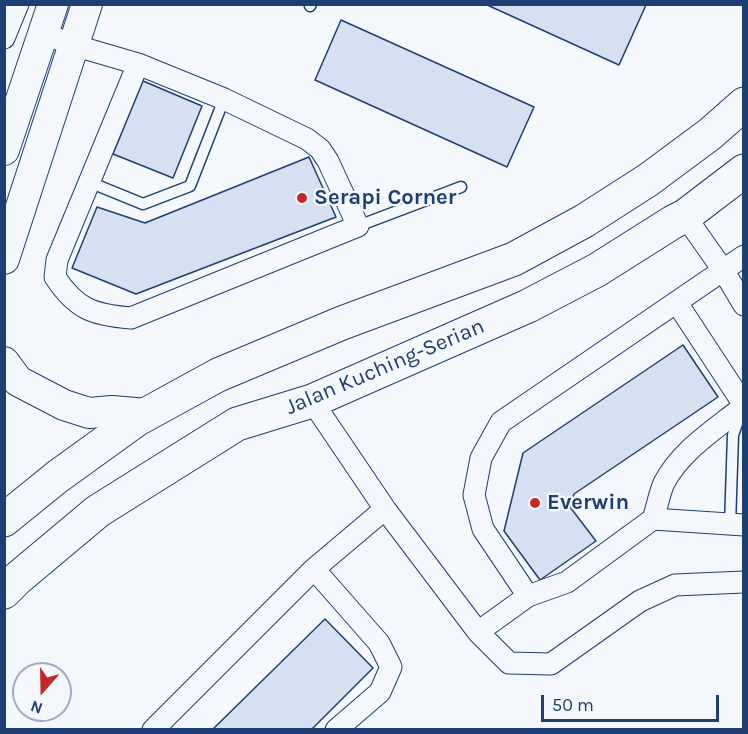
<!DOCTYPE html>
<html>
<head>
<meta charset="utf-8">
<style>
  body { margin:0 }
  #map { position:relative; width:748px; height:734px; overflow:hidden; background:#f4f7fb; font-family:Karla,sans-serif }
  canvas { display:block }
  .frame { position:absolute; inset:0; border:6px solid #1d3f73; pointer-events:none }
  .north { position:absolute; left:12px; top:662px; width:60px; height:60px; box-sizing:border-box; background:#f4f7fb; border:2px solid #9eadc5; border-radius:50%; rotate:200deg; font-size:16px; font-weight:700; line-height:24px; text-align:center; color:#1d3f73 }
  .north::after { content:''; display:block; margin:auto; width:21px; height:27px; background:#c62828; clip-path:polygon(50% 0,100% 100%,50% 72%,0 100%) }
  .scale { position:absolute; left:541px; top:695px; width:178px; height:27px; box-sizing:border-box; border:3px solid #1d3f73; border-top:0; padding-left:8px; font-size:18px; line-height:21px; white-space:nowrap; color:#1d3f73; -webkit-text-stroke:4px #f4f7fb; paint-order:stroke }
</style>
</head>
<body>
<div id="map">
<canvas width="748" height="734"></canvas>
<div class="frame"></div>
<div class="north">N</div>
<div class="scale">50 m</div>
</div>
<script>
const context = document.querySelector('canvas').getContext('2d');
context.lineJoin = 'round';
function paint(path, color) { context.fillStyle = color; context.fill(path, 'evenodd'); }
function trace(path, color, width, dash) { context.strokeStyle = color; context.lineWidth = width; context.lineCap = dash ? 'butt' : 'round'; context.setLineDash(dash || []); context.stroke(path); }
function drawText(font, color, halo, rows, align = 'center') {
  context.font = font + ' Karla,sans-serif'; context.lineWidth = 4.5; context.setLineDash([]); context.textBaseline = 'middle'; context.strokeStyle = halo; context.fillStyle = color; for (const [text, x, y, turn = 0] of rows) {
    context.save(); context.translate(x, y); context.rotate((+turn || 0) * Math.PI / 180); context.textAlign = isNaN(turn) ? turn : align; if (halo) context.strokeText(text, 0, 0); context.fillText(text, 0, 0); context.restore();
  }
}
const building = new Path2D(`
  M485,4H645L646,5L619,65Z
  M341,20L534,107L507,167L315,80Z
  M143,81L202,106L173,178L113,154Z
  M309,157L336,217L136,294L72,268L97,207L145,223Z
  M683,345L718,397L574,494L570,507L596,541L540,580L504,531L523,453Z
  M325,619L373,668L311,730H212Z`);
paint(building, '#d5e0f0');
trace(building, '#1d3f73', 1.5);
const service = new Path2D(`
  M310,6L311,4
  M89,182L143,204L190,186L224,99
  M358,226L461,187
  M730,525L733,435L741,412`);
const minor = new Path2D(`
  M43,33L73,45L138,64L224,99L307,139L320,149L328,161L358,226L131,318C93,315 76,309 55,277L57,260L138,64
  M4,38L18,4
  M685,216L723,270L744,305
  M677,303L744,405
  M312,401L385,509L478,632L509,663L551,664L640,601L675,585L744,582
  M653,519C657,508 659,494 664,483C681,450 716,429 744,406
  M314,569L379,643L391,667L380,692L336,730
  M528,596L483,529L474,495L481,458L501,422L744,256
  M478,632L528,596L567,582L653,519L744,525
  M153,730L314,569L385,509`);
const secondary = new Path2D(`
  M4,150L53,4
  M4,259L87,4
  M4,362L18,381L64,405L89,413L112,411L147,414`);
const trunk = new Path2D(`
  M4,520L57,477L136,420L218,375L342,323L514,259L584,221L648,180L710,134L744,104
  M4,592L18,578L98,511L237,424L312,401L528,306L597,270L673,222L685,216L744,171`);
trace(service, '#1d3f73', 13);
trace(minor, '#1d3f73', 23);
trace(secondary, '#1d3f73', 32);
trace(trunk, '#1d3f73', 35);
trace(service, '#f4f7fb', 10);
trace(minor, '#f4f7fb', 21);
trace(secondary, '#f4f7fb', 30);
trace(trunk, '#f4f7fb', 33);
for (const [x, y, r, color] of [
  [302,198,6,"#c62828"],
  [535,503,6,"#c62828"]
]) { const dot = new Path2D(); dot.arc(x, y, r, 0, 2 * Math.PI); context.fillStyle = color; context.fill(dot); trace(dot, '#f4f7fb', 2); }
drawText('bold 22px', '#1d3f73', '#f4f7fb', [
  ["Serapi Corner",314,198],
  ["Everwin",547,503]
], 'left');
drawText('22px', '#1d3f73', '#f4f7fb', [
  ["Jalan Kuching-Serian",385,367,-23]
]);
</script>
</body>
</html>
